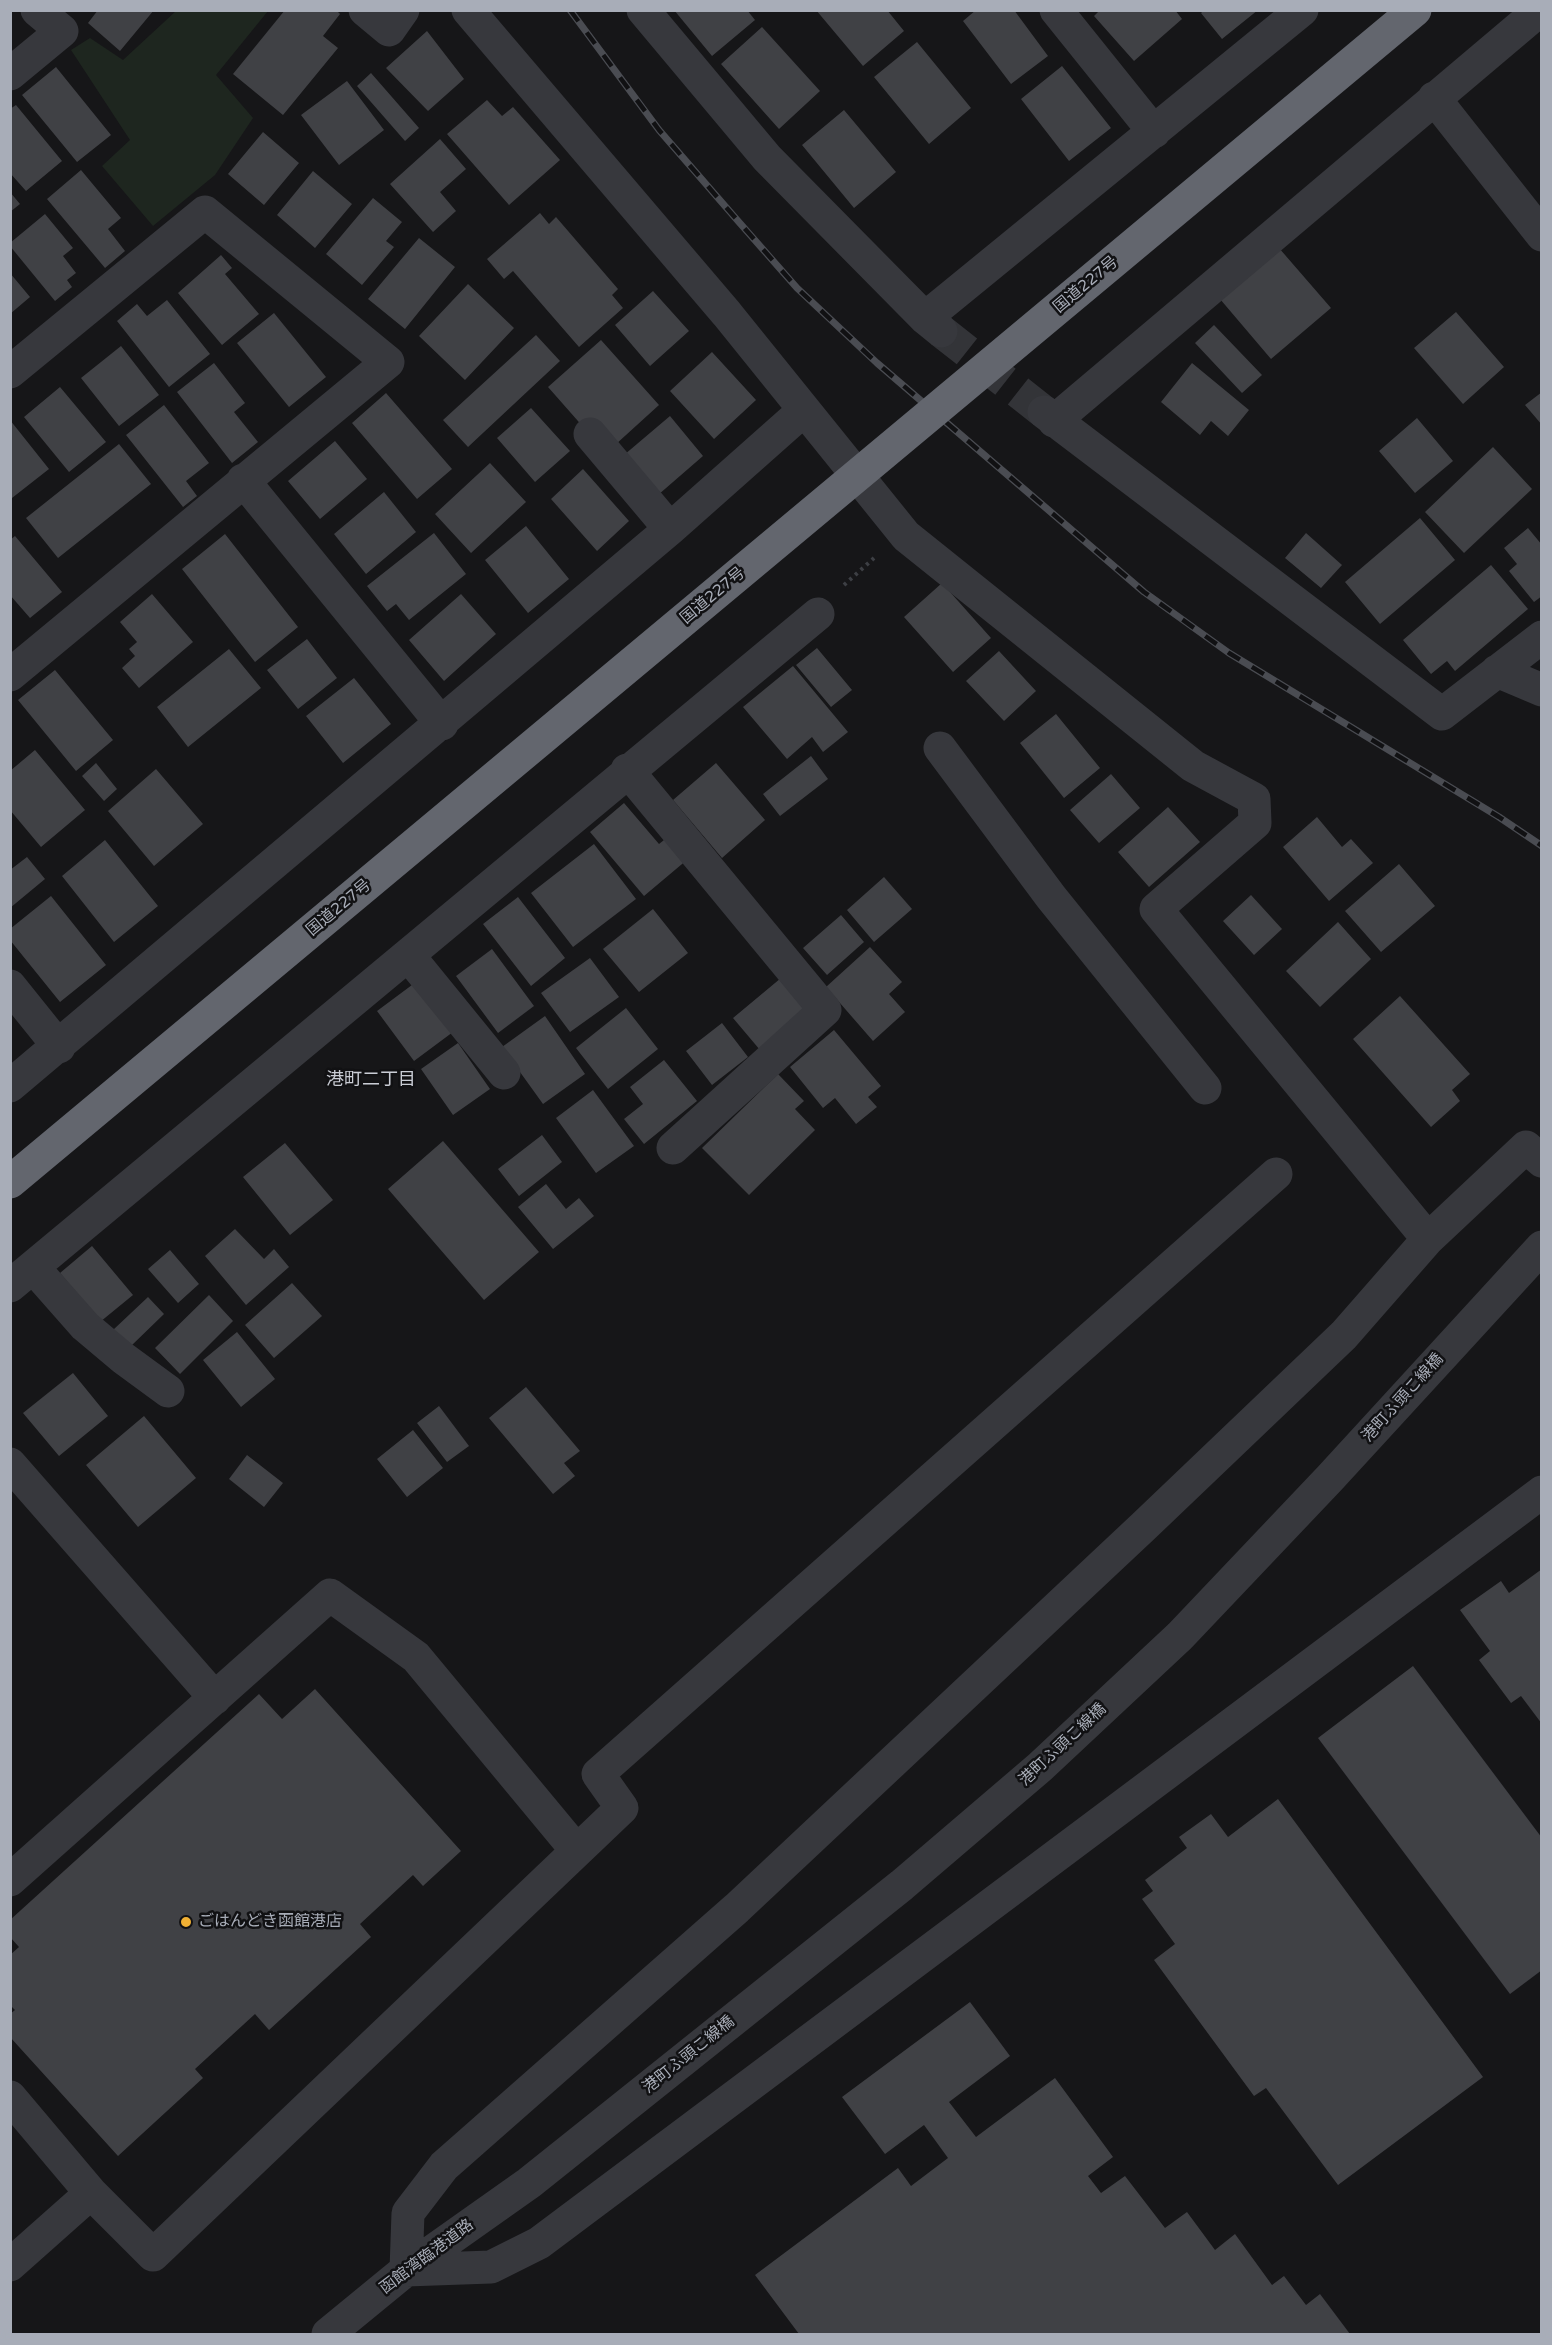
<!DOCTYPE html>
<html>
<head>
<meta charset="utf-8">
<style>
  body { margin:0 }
  #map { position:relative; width:1552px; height:2345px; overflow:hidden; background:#161618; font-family:"Varela Round",sans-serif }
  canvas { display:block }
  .frame { position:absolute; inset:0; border:12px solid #a8adb8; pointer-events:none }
</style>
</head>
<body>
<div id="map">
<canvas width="1552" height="2345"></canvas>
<div class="frame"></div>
</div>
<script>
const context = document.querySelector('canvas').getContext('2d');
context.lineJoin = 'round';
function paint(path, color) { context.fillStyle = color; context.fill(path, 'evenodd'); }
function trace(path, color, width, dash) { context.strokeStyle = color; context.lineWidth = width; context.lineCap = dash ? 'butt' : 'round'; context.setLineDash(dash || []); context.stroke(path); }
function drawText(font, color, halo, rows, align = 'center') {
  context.font = font + ' "Varela Round","Noto Sans JP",sans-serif'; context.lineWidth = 5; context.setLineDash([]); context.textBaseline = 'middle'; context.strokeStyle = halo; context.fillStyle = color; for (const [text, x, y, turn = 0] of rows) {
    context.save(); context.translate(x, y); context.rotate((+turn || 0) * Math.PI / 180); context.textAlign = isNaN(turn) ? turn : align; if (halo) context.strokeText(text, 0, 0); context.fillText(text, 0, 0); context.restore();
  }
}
paint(new Path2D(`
  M176,11H268L216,75L253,118L215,175L153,226L102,166L130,140L71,50L90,38L123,60Z`), '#1e261f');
paint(new Path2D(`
  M98,10H154L120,51L88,23Z
  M285,10H336L340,14L323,36L338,48L283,115L233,74Z
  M674,10H747L755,20L712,56Z
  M816,10H887L904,31L863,66Z
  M976,10H1014L1048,56L1011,84L963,21Z
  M1100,10H1175L1182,19L1134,61L1094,16Z
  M1204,10H1258L1222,39L1201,13Z
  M762,27L820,91L779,129L721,64Z
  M427,31L464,79L428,111L386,68Z
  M917,42L971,108L929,144L874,77Z
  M1062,66L1111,128L1069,161L1021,99Z
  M56,67L111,135L77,162L22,95Z
  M371,73L419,128L405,141L357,86Z
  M347,81L384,130L339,165L301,115Z
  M487,100L502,116L513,107L560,160L509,205L447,134Z
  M16,105L62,161L26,191L10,173V109Z
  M844,110L896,172L854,208L802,145Z
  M263,132L299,163L264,205L228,174Z
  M440,139L466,169L440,192L456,211L433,232L390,184Z
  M81,170L121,218L108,229L125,251L105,268L47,199Z
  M313,171L352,204L315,248L277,215Z
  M10,192L20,204L10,212Z
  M373,198L402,222L386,241L394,247L362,285L326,254Z
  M540,213L549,224L556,217L618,289L612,295L623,308L579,347L513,271L504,279L487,259Z
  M45,214L73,248L63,256L76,273L67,280L72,287L55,301L10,246V243Z
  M419,238L455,267L405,329L368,299Z
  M1279,248L1331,308L1271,359L1220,299Z
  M221,255L232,268L225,274L259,314L222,345L178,293Z
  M10,273L30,297L10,314Z
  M468,284L514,328L465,380L419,336Z
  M653,291L689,331L650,366L615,325Z
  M167,300L210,354L169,387L117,321L137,304L147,316Z
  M1456,312L1504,367L1463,404L1414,348Z
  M274,313L326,377L289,407L237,343Z
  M1214,325L1262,375L1242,393L1195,343Z
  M536,335L560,361L468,447L443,420Z
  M601,340L659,405L615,445L585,429L548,387Z
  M121,346L159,395L119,426L81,378Z
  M712,352L756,400L714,439L670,391Z
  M214,363L245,403L234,412L258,442L232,463L177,392Z
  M1192,363L1249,410L1228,436L1211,421L1200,435L1161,402Z
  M60,387L106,442L69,472L24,417Z
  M1542,392V425L1525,405Z
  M386,393L452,469L417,499L352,423Z
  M164,405L209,463L186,481L197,496L183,507L126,435Z
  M531,408L570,451L535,482L497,438Z
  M670,416L703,456L658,495L624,455Z
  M1417,418L1453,461L1415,493L1379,451Z
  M10,420L49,469L12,498L10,496Z
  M335,441L367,479L320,519L288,481Z
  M119,444L151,484L58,558L26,518Z
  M1493,447L1532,489L1464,553L1425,512Z
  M490,463L526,502L471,553L435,514Z
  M583,469L629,521L597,551L551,499Z
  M384,492L416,532L366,574L334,534Z
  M1420,518L1455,560L1380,624L1345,582Z
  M526,526L569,579L528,613L485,560Z
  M1528,528L1542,545V596L1534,602L1509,571L1517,564L1504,548Z
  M434,533L466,574L409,620L396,604L387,611L367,586Z
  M1306,533L1342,565L1321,588L1285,558Z
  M225,534L298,627L255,662L182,569Z
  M15,536L62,592L30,618L10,595V540Z
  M1491,565L1528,609L1455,671L1447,661L1431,674L1403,640Z
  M942,583L991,638L953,672L904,617Z
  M152,594L193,642L139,688L122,668L135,656L129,649L137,642L120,622Z
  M461,594L496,634L444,681L409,640Z
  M307,639L337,678L298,709L267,670Z
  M817,648L852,690L831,707L796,665Z
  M229,649L261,688L188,747L157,707Z
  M999,651L1036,691L1004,721L966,681Z
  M793,666L848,732L823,752L812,737L787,759L743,707Z
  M55,670L113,740L76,771L18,700Z
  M354,678L391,724L343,763L306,716Z
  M1056,714L1100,768L1064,798L1020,743Z
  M35,750L85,810L41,847L10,810V771Z
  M811,756L828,779L780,816L763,794Z
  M96,763L117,789L104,801L82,776Z
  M716,763L765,820L722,858L673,800Z
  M156,769L203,824L154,866L108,811Z
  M1111,774L1140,808L1099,843L1070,810Z
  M624,803L659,844L669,836L688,859L644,896L590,832Z
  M1168,807L1200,842L1149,887L1118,852Z
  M1317,817L1342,847L1351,839L1373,863L1329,901L1283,847Z
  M105,840L158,906L114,942L62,876Z
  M594,844L636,899L573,947L531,893Z
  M27,857L45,879L10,908V870Z
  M1399,864L1435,906L1381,952L1345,911Z
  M884,877L912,909L874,942L847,910Z
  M1251,895L1282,929L1254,955L1223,921Z
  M51,896L106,965L60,1002L10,940V929Z
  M518,897L565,958L531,986L483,924Z
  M653,909L688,953L639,992L603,949Z
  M841,915L864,942L827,975L803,948Z
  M1338,922L1371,959L1320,1007L1286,971Z
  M870,947L902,982L889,994L905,1012L873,1041L826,987Z
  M492,949L534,1006L498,1033L456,976Z
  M590,958L619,997L570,1032L541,993Z
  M781,978L808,1010L760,1050L733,1018Z
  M416,982L453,1032L414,1061L377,1011Z
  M1400,996L1470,1074L1452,1090L1460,1101L1431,1127L1353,1039Z
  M626,1008L658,1049L608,1089L576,1048Z
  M545,1016L585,1074L543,1104L502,1047Z
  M722,1023L748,1057L712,1085L686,1051Z
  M834,1030L881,1086L868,1097L877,1107L856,1124L835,1098L823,1108L790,1067Z
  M458,1043L490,1089L453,1115L421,1069Z
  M664,1060L697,1101L644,1144L624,1119L643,1104L630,1087Z
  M778,1074L804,1101L795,1109L815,1130L749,1195L702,1148Z
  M593,1090L634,1146L596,1173L556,1118Z
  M542,1135L562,1162L519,1196L498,1169Z
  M443,1141L539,1252L484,1300L388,1189Z
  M285,1143L333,1200L290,1235L243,1177Z
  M546,1184L566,1209L579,1198L594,1216L553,1249L518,1207Z
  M235,1229L264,1259L274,1249L289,1267L246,1305L205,1256Z
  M92,1246L133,1295L100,1322L60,1273Z
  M170,1250L199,1284L178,1303L148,1269Z
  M292,1283L322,1316L274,1358L245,1325Z
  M209,1295L233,1321L180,1374L155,1348Z
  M148,1297L164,1314L130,1347L113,1330Z
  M237,1332L275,1379L241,1407L203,1360Z
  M73,1373L108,1416L59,1456L23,1413Z
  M526,1387L580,1451L564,1463L575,1476L553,1494L489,1418Z
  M439,1406L469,1446L447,1462L417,1423Z
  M144,1416L196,1478L138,1527L86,1465Z
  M413,1430L443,1468L407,1497L377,1459Z
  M247,1455L283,1483L264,1507L229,1479Z
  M1542,1569V1724L1521,1696L1511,1703L1479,1660L1490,1651L1460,1610L1501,1581L1509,1593Z
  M1413,1666L1542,1838V1970L1510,1994L1318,1738Z
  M315,1689L461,1851L423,1886L413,1875L360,1924L371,1937L269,2030L255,2014L195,2069L203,2078L118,2156L10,2037V2014L15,2010L10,2005V1955L19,1947L10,1937V1920L259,1694L282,1719Z
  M1278,1799L1483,2077L1338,2185L1266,2088L1254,2096L1154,1960L1175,1944L1142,1899L1153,1891L1145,1880L1187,1848L1179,1837L1211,1814L1228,1837Z
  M970,2002L1010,2056L949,2102L976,2137L1055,2078L1113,2157L1088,2176L1101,2193L1125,2176L1165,2228L1187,2212L1215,2250L1235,2234L1272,2285L1284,2276L1306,2305L1320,2294L1350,2334H799L755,2275L898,2168L911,2186L948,2158L924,2125L885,2154L842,2097Z`), '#404145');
trace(new Path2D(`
  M941,331L1044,412`), '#333438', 33, [33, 16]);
trace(new Path2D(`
  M844,585L874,558`), '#3d3f44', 4, [3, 4.5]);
trace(new Path2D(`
  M365,10L389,30L403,10
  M468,10L727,314L906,536L1193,766L1254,799L1255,823L1156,909L1428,1239L1526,1147L1542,1161
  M643,10L767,158L925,318L941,331
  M1056,10L1154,132
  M10,74L62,31L37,10
  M1434,98L1542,235
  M925,318L1302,10
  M10,372L205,212L388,362L10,675
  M1044,412L1442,714L1542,637
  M1054,421L1540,10
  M590,434L670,529
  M243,480L442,724
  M1497,671L1542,690
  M940,748L1051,897L1205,1088
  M627,770L825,1010L673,1148
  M408,955L504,1073
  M10,986L59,1047
  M10,1086L670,529L803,411
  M1428,1239L1344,1335L1144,1526L737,1908L444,2166L408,2213L406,2270L491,2267L539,2243L1542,1492
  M33,1267L85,1326L123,1358L168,1391
  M10,1286L818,614
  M10,1464L215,1698
  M10,1880L330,1595L416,1657L577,1851
  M10,2097L91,2193
  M10,2265L91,2193L153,2255L622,1808L598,1774L1276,1174
  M328,2334L406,2270L529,2183L902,1885L1040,1767L1180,1636L1330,1478L1542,1247`), '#37383d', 33);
const rail = new Path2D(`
  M570,10L659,130L738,221L797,288L877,363L1144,592L1229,653L1499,817L1542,846`);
trace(rail, '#4a4c52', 7);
trace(rail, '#111113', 4.5, [14]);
trace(new Path2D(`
  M10,1182L1415,10`), '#63666e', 33);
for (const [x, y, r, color] of [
  [186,1922,6,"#f2b134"]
]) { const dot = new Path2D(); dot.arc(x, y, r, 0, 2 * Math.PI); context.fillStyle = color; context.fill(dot); trace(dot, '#111113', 2); }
drawText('16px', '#a8adb8', '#111113', [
  ["国道227号",1086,285,-40],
  ["国道227号",713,596,-40],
  ["国道227号",339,908,-40],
  ["港町ふ頭こ線橋",1403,1398,-48],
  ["港町ふ頭こ線橋",1063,1745,-43],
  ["港町ふ頭こ線橋",689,2055,-39],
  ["函館湾臨港道路",427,2257,-37]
]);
drawText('16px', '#a8adb8', '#111113', [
  ["ごはんどき函館港店",198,1922]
], 'left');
drawText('18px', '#c9ccd4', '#111113', [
  ["港町二丁目",371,1080]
]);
</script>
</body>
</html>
